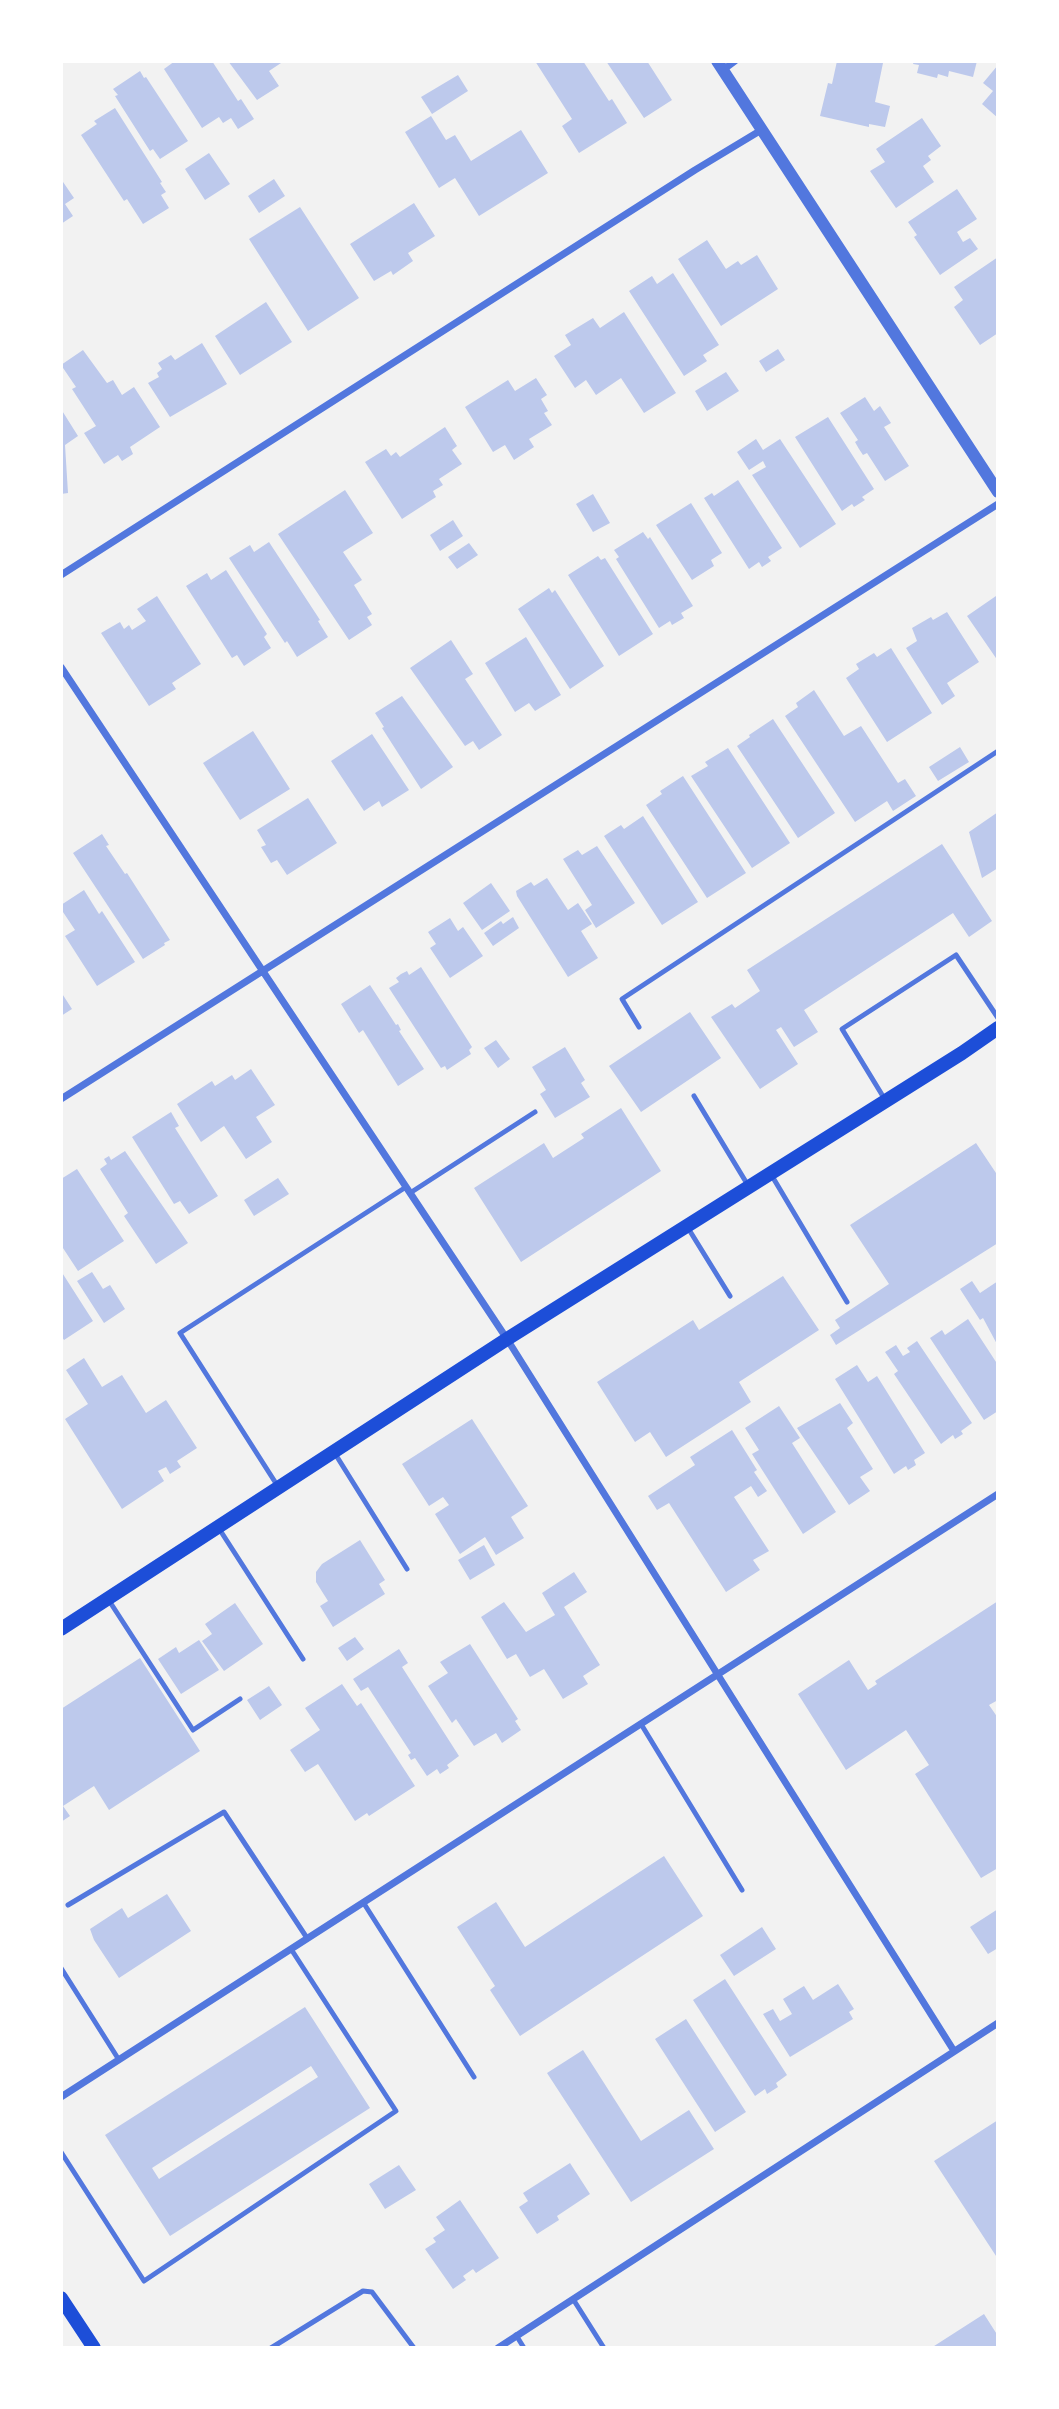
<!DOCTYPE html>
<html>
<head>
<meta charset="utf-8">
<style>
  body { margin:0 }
  #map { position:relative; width:1059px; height:2409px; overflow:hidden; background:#f2f2f2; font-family:"Fira Sans Condensed",sans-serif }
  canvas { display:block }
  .frame { position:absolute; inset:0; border:63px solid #fff; pointer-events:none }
</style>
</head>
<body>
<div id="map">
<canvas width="1059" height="2409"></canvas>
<div class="frame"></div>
</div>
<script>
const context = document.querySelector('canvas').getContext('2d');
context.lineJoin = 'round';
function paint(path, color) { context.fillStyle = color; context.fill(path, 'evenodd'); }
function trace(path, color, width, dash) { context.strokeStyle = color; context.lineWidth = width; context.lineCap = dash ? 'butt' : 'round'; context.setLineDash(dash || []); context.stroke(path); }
paint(new Path2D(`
  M175,61H212L238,101L241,99L254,119L238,129L231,118L223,123L219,117L202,128L164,69Z
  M228,61H284L269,71L279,86L257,100Z
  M535,61H583L609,101L612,99L627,123L579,153L562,126L572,119Z
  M606,61H647L672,100L644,118Z
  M837,61L883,63L875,102L890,106L885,127L869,124V127L820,116L828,83L832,84Z
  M914,61H977L973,77L949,71L948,77L938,74L937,78L917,73L919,65L913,64Z
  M998,65V118L982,104L993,91L983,83Z
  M140,71L144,78L146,77L188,141L160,159L153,149L150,151L115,96L118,95L113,89Z
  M458,75L468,91L432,114L421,97Z
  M115,108L162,182L160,183L166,192L161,195L169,208L143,224L127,199L124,201L81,135L97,124L94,121Z
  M431,116L446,140L455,135L471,161L521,130L548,173L479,216L455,178L439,188L405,132Z
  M922,118L941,146L928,156L931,160L923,166L934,182L896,208L870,171L885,162L876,149Z
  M209,153L230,184L205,200L185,169Z
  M61,179L74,198L65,204L73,216L61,224Z
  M274,179L285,196L259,213L248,196Z
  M957,189L977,219L957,232L963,242L970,238L978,249L940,275L914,237L917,235L908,222Z
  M414,203L435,236L408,253L413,261L393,275L391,271L374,281L350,244Z
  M300,207L359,298L308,331L249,239Z
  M707,240L726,269L738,261L741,265L757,255L778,289L721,326L678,259Z
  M998,257V333L980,345L954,307L963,300L954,287Z
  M673,273L719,345L703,355L707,361L684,376L629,291L652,276L657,284Z
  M266,302L292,342L240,375L215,336Z
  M624,312L676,393L644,413L621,378L596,395L586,380L575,388L554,356L571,345L565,335L593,318L600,328Z
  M202,343L227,384L170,417L148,383L159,377L157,373L162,369L158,363L171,355L175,360Z
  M778,349L785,360L766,372L759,361Z
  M83,350L107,383L113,380L122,395L134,387L160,427L130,447L133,454L122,461L118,455L104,464L84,433L96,426L72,389L76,387L61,365Z
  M726,372L739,391L707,411L695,391Z
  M536,378L547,395L541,399L548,411L544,413L552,425L529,439L534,447L514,460L505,445L493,452L465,407L508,380L515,391Z
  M865,397L874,411L880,406L891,423L884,427L909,466L885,481L867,453L863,455L859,449L855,442L858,440L840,413Z
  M61,409L78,436L65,445L68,493L61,494Z
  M828,417L874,489L862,497L865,500L854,507L852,504L842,511L795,437Z
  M445,427L457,446L452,450L462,464L439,479L443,485L433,491L436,497L402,519L365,462L386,449L391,456L396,452L400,457Z
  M756,439L763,450L780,439L836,524L800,548L752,475L766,467L763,461L749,470L737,452Z
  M738,480L782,548L768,557L771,561L762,567L759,562L749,569L704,498L712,493L714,496Z
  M345,490L373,533L343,552L362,580L354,585L372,614L367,617L372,625L349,640L278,534Z
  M593,494L610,523L593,532L576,504Z
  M691,503L722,553L711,560L714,566L692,580L656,525Z
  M453,520L463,536L440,551L430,535Z
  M643,532L648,539L650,537L693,606L681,613L684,618L672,625L670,621L659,628L616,559L619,557L614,550Z
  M269,542L320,620L318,621L328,637L297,657L287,641L285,643L229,558L250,545L254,552Z
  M469,543L478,555L457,569L448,557Z
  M598,556L601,560L605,558L653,634L619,656L568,575Z
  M226,570L267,634L264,637L271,648L244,666L237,655L232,658L186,586L207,573L211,580Z
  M549,588L552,593L555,590L604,666L570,689L518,609Z
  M157,596L201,664L172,683L176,689L149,706L101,633L120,622L124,629L129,625L132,630L146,621L137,609Z
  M996,596L998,599V661L967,616Z
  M947,612L979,662L947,683L955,696L942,705L906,648L917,641L912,628L931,617L933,620Z
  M526,637L561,695L535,711L529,703L515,712L485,663Z
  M451,640L473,674L465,679L502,735L479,750L473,741L465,746L410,668Z
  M891,648L932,713L887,742L846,678L859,669L856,664L874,653L877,657Z
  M814,690L844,736L861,726L898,783L905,779L916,796L893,811L887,801L855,822L785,716L798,707L796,703Z
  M402,696L453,767L421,789L382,728L384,727L375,713Z
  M773,719L835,813L798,838L737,746L750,737L749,735Z
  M253,731L290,789L240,820L203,763Z
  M372,734L409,790L382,807L379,801L364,811L331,761Z
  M960,747L969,762L938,781L929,767Z
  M728,748L790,843L752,868L691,776L708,766L705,762Z
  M683,776L746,873L707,898L646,805L662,794L660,791Z
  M308,798L337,843L287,875L277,860L271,863L261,847L266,845L257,830Z
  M998,812V868L982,878L969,832Z
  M643,816L698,902L662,925L604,836L621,825L624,829Z
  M102,834L109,845L106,846L125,874L127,873L170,940L164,943L165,945L143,959L73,853Z
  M942,844L992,921L969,937L953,913L804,1010L818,1032L794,1047L781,1027L776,1030L798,1064L760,1089L711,1017L732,1004L735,1008L760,991L747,970Z
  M597,846L635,903L596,928L585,910L592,905L563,859L578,850L582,855Z
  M547,878L568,910L578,903L592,924L581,931L598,958L568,977L517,896L516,891L531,882L534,886Z
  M491,883L510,911L482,930L463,903Z
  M84,890L99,914L102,911L135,962L97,986L65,936L75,930L61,909V905Z
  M513,917L519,928L493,946L484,933L501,921L503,924Z
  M450,918L458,931L463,927L483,956L450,978L430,948L436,944L428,932Z
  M421,967L472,1047L469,1050L471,1054L447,1070L445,1066L441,1068L389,988L399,982L396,978L401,974L407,971L409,975Z
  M370,985L396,1025L398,1024L401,1030L399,1031L424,1069L398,1086L363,1030L359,1033L341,1004Z
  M61,992L72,1009L61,1016Z
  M690,1012L721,1058L641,1112L609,1066Z
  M496,1040L510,1059L498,1068L484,1048Z
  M565,1047L585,1080L581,1083L590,1097L555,1118L540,1094L546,1090L532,1067Z
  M251,1069L275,1105L256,1117L272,1142L246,1159L224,1126L201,1142L177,1104L212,1081L215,1086L232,1075L235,1080Z
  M621,1108L661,1171L521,1262L474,1188L544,1143L553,1158L584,1138L581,1134Z
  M171,1112L179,1126L175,1128L218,1196L189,1214L180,1201L174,1204L132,1137Z
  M976,1143L998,1176V1243L836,1345L830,1335L840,1328L835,1320L889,1284L850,1225Z
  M125,1151L188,1243L156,1264L124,1216L128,1213L100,1169L107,1164L104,1159L109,1156L111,1160Z
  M77,1169L124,1241L78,1271L61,1245V1179Z
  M278,1178L289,1194L254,1216L244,1200Z
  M61,1271L93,1321L64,1340L61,1336Z
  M92,1272L103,1289L110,1285L125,1309L104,1323L77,1281Z
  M783,1276L819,1330L739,1382L751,1402L666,1457L650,1432L635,1442L597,1382L693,1320L699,1330Z
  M972,1281L980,1293L998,1281V1346L983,1318L980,1320L960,1289Z
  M968,1319L998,1365V1411L984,1420L930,1338L942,1330L945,1335Z
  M917,1341L972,1423L961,1431L963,1434L955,1439L953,1435L941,1444L894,1374L898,1371L885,1352L896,1345L903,1356L910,1352L907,1348Z
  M84,1358L102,1387L122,1375L146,1413L166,1400L197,1448L177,1461L181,1467L170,1474L166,1467L158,1471L164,1481L122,1509L65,1419L88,1404L66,1370Z
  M857,1365L868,1382L877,1376L925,1453L914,1460L916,1465L908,1470L906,1466L894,1474L835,1379Z
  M840,1403L853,1423L847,1428L873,1469L860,1477L870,1491L849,1505L797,1428Z
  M779,1406L800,1438L792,1443L836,1512L803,1534L752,1454L759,1450L745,1428Z
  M472,1419L528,1506L511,1517L524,1538L496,1555L485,1537L460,1554L435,1514L449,1505L443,1497L429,1506L402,1464Z
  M732,1430L757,1470L754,1472L767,1491L758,1497L751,1486L734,1497L769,1551L753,1560L760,1570L726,1592L669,1503L657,1510L648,1496L695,1465L690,1457Z
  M360,1540L385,1580L379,1584L385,1594L333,1627L320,1606L328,1601L316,1582V1572L322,1564Z
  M484,1545L495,1565L470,1580L458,1560Z
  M574,1572L587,1592L564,1607L600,1665L583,1676L588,1684L563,1699L544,1669L530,1677L516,1654L507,1659L481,1617L504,1602L526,1632L555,1615L542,1593Z
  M998,1601V1700L989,1705L998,1718V1868L981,1878L915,1774L929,1765L906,1730L846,1770L798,1694L849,1660L868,1690L877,1684L875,1681Z
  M235,1603L263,1644L224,1671L202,1641L212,1634L205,1624Z
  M355,1637L364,1649L347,1661L338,1648Z
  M199,1640L219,1670L181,1694L158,1659L176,1647L179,1653Z
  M470,1644L518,1719L515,1721L521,1730L502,1743L496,1733L474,1746L456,1719L452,1723L428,1686L448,1673L440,1662Z
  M399,1649L408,1663L402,1667L459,1756L447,1765L449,1768L440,1774L437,1769L427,1776L415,1758L411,1760L408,1755L411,1753L368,1687L361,1691L353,1679Z
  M140,1658L200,1751L109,1810L94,1786L63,1806L70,1816L61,1822V1709Z
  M342,1684L357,1706L361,1703L415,1786L369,1816L367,1813L355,1821L318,1764L305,1772L290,1750L320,1730L305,1708Z
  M269,1686L282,1705L260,1720L247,1700Z
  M664,1856L703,1916L520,2036L490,1990L495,1986L457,1927L496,1902L525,1947Z
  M167,1894L191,1931L119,1978L94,1940L90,1929L122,1908L128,1918Z
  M998,1909V1948L988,1954L970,1927Z
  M762,1927L776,1949L734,1976L720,1955Z
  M725,1979L787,2075L776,2083L778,2087L767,2094L765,2089L755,2096L693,2000Z
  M838,1984L854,2009L849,2012L853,2019L790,2057L763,2014L773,2009L780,2021L792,2014L783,1999L804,1986L813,2000Z
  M305,2007L370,2108L170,2236L105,2135ZM311,2066L318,2077L159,2179L152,2168Z
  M686,2019L746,2112L715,2132L655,2039Z
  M583,2050L641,2141L689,2110L714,2149L631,2202L547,2073Z
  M998,2120V2259L934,2161Z
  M570,2163L590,2194L557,2216L559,2220L537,2234L519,2207L528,2201L523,2193Z
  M399,2165L416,2190L385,2209L369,2184Z
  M460,2200L499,2258L476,2273L473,2269L463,2276L466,2280L453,2289L425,2249L436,2242L433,2238L445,2230L436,2217Z
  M984,2314L998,2336V2348H931Z`), '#bdc9ec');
trace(new Path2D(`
  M639,1027L622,999L998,751
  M694,1096L749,1187
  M884,1098L842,1029L956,955L998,1018
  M772,1176L847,1302
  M410,1193L535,1112
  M688,1228L730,1296
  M334,1452L407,1569
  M277,1485L180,1333L406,1187
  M218,1527L303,1659
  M108,1599L193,1730L240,1699
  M641,1724L742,1890
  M363,1902L474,2077
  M68,1905L224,1812L307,1938
  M61,1968L119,2060
  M61,2152L144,2281L396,2111L291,1949
  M573,2299L604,2348
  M516,2335L524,2348
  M271,2348L363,2291L372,2292L414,2348`), '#5277de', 5);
trace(new Path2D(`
  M723,70L735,61
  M61,575L695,170L763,129
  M61,667L507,1339L954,2051
  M61,1099L998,504
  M61,2097L998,1494
  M498,2348L998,2023`), '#5277de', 7);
trace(new Path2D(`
  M717,61L998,492`), '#5277de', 12);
trace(new Path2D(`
  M61,1629L507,1339L962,1053L998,1028
  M61,2298L94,2348`), '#1d4ed8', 14);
</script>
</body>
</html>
